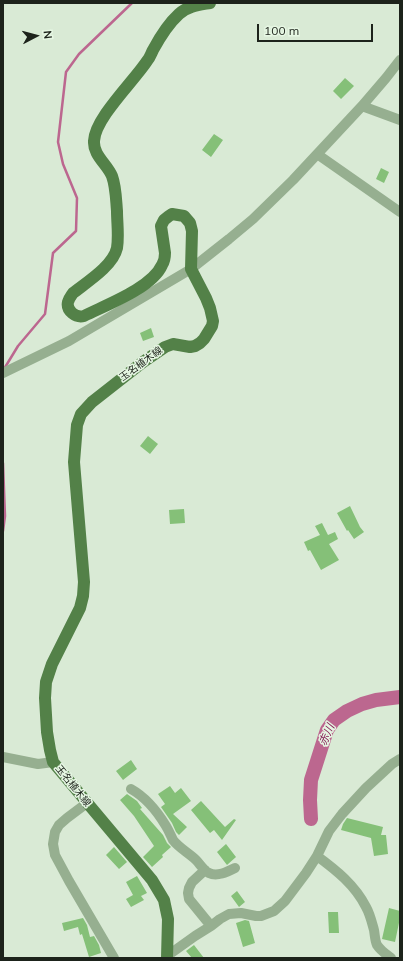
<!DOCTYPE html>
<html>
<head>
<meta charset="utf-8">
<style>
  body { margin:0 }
  #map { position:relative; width:403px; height:961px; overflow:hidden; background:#d9ead5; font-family:Mulish,sans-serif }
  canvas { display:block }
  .frame { position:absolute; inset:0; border:4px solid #1d231b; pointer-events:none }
  .north { position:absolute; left:16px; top:16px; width:40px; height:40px; -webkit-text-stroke:3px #e6f7e3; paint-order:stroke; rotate:84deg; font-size:11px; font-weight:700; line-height:16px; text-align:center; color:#1d231b }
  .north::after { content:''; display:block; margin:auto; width:14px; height:18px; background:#1d231b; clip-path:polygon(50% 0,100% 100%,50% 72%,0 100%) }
  .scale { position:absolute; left:257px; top:24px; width:116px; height:18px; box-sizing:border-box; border:2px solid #1d231b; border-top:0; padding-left:5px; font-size:12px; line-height:14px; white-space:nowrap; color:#1d231b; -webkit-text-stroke:3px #e6f7e3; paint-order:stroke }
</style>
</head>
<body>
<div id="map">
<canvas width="403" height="961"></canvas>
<div class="frame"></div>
<div class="north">N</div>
<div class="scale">100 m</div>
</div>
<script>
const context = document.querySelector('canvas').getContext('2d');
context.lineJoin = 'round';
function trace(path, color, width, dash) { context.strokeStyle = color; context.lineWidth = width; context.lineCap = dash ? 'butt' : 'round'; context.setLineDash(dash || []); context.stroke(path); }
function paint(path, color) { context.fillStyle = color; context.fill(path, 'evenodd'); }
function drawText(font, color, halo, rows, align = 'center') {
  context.font = font + ' Mulish,"Noto Sans JP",sans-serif'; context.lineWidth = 3; context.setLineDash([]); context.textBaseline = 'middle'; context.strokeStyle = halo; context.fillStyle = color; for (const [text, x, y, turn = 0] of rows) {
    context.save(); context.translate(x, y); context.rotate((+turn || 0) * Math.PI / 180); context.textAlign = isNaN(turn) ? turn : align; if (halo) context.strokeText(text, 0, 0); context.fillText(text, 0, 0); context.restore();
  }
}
trace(new Path2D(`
  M4,369L18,346L45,314L53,253L76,231L77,198L63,164L58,142L66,72L79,54L132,3
  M3,463L5,516L3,531`), '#bc678f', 2.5);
trace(new Path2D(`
  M311,819L310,800L311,780L327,730L334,720L347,711L362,704L376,700L400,697`), '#bc678f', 14);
paint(new Path2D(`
  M345,78L354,86L341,99L333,91Z
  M214,134L223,140L211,157L202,150Z
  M381,168L389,172L384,183L376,179Z
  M151,328L154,337L143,341L140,333Z
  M148,436L158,444L150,454L140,446Z
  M350,506L360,527L364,532L354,539L348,530L347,531L337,513Z
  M184,509L185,523L170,524L169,510Z
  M322,523L328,535L335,532L338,539L329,544L339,560L321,570L310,550L308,551L304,542L320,535L315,526Z
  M131,760L137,769L123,780L116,771Z
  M170,786L175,793L181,788L191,801L173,814L187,827L179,835L176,832L172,823L161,807L165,804L158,794Z
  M127,794L137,801L142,808L140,809L163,835L167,843L171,847L162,855L163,857L152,867L143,857L154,846L134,816L120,800Z
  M201,801L225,827L234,819L236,820L222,840L214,830L210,833L191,810Z
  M347,818L383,827L381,835H386L388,854L374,856L371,838L341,830L343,824Z
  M226,844L236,857L227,865L217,852Z
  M114,847L127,862L119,869L106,855Z
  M137,876L147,893L141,896L144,900L131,907L126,899L133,895L126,882Z
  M237,891L245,902L239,907L231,896Z
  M389,908L400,911V918L395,942L382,939Z
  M328,912H338L339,933H329Z
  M83,918L87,925L90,937L94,936L99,945L101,953L89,957L82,934L80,935L78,927L64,931L62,923Z
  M245,920L249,921L255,943L243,947L236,923Z
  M194,945L204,958H192L186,951Z`), '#85c078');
trace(new Path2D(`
  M362,106L400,120
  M317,154L400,212
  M3,373L69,341L191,269L229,239L253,219L293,180L362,106L386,78L400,60
  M3,757L38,764L53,762
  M131,789C147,798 157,811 166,826C169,831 171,836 173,840C179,848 189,853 196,860C200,864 204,871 209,873C217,877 227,872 235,868
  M87,803L67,818L59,825L55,832L53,844L55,855L69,881L114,958
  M317,856C336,870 355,885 366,907C370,914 372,923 374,930C375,936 375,941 377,945C381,951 386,954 391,958
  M205,870L192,882L189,888L188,893L189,899L211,926
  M167,956L195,936L211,926L220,919L229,914L241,913L256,916H261L274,911L285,901L306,873L317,856L329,831L342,814L366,788L392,764L400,759`), '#96af90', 10);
trace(new Path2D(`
  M167,958L168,919L164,900L152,880L53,762L50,750L47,732L45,698L46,682L52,664L80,608L83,596L84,582L74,462L77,425L81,414L92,402L143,362L165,347L173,344L190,347L195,346L200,343L204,339L212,326L213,321L210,308L206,298L191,269L192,231L190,223L184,216L172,214L169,216L164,220L161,226L165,253C165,257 164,262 162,265C152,288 106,305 84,316C76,318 66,311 68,302C69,298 71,296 73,293C87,282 113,266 117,248C119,236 117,223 117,211C116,200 116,187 112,176C107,164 93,155 94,141C95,118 134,81 147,61C150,58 151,54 153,50C160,37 168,24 179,14C188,6 199,5 210,3`), '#538148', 12);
drawText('10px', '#1d231b', '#e6f7e3', [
  ["玉名植木線",141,364,-36],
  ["玉名植木線",73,786,51]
]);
drawText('italic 11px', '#861f58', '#e6f7e3', [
  ["赤川",327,735,-66]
]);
</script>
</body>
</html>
